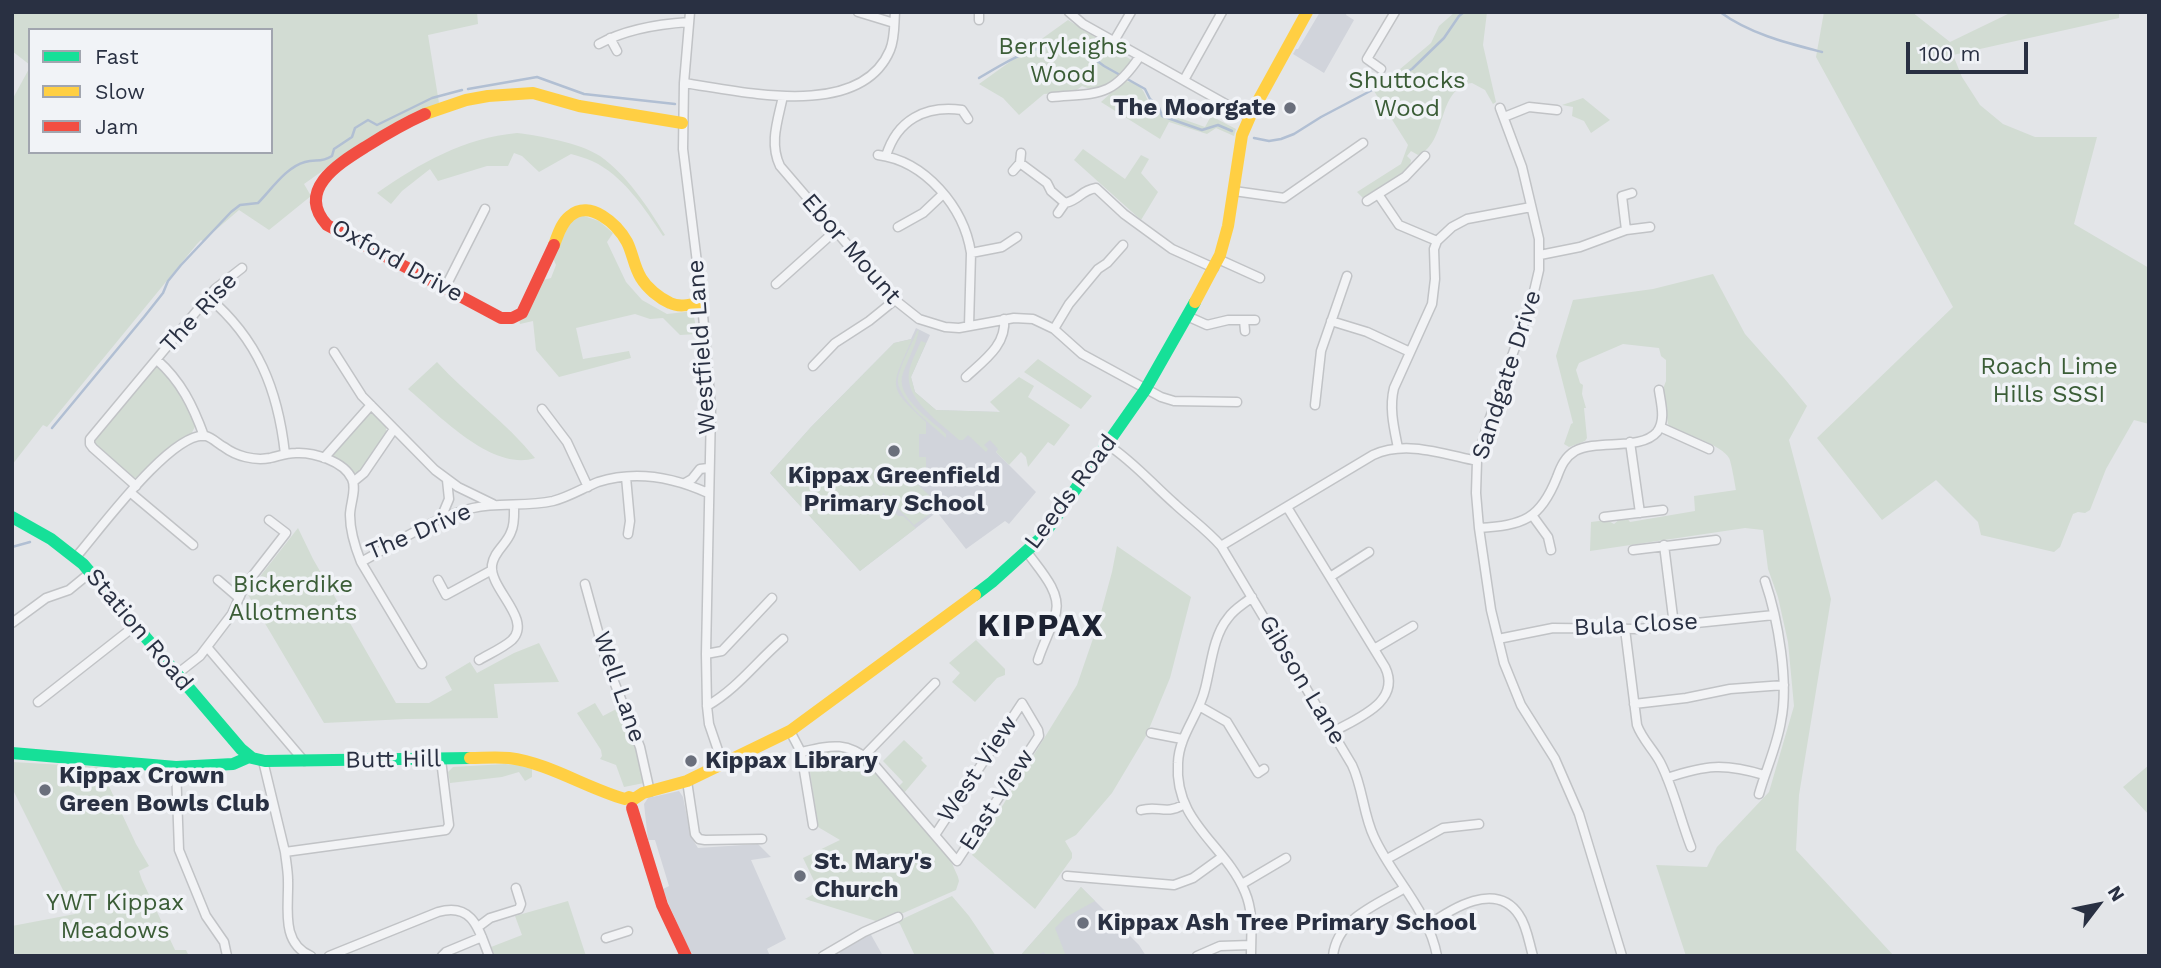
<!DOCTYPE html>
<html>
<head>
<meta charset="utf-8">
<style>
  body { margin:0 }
  #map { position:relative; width:2161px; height:968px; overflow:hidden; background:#e3e5e8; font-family:"Work Sans",sans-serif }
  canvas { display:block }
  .frame { position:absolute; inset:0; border:14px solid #293042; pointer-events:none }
  .legend { position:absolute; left:28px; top:28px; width:245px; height:126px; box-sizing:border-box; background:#f1f3f7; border:2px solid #a1a5af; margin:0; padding:9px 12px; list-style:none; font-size:21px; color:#293042 }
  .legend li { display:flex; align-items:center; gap:14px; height:35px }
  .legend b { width:35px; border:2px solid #a1a5af }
  .north { position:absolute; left:2063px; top:870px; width:70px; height:70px; -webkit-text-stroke:5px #f1f3f7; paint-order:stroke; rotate:58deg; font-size:19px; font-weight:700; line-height:28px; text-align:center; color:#293042 }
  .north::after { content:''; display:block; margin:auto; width:24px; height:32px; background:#293042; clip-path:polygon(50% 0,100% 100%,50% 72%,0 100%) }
  .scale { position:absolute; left:1906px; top:42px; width:122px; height:32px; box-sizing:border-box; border:4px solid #293042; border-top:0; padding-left:9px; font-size:21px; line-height:24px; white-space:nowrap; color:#293042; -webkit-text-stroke:5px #f1f3f7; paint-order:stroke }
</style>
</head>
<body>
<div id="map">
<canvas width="2161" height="968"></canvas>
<div class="frame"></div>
<ul class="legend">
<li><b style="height:9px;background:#16e098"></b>Fast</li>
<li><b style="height:9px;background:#ffcf43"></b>Slow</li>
<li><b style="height:9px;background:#f24e42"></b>Jam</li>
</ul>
<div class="north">N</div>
<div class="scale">100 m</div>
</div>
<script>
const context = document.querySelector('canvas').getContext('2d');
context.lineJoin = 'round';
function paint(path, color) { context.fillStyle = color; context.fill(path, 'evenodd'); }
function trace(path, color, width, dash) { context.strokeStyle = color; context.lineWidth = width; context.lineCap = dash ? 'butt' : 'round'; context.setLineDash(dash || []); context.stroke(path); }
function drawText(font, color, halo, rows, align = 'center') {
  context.font = font + ' "Work Sans",sans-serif'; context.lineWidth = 7; context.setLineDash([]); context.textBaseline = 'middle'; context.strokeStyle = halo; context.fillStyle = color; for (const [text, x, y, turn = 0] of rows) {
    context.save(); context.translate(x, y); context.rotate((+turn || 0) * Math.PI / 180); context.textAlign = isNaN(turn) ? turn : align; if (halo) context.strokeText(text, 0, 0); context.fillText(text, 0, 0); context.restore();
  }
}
paint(new Path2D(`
  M1320,12H1347L1346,15L1354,20L1324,73L1293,54L1296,49H1298Z
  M916,328L930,335L911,377L915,392L936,410L1001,412L1017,430L996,452L1036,492L1009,524L1005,521L966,549L937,512L860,571L770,473L811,427L894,343L911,339Z
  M679,791L683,797L691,837L698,848L758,844L771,857L751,860L786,939L767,949L770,956H694L689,949L669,905L663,889L669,886L655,840H648L644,804L648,798Z
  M1081,887L1139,945L1146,956H1020Z
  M870,933L883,956H841L839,952Z`), '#d1d4db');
paint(new Path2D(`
  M12,12H477L478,24L428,35L439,103L335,162L304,184L311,196L269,230L239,210L203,241L201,240L197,244L47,427L43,425L12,465V100L30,67V152H271V30H30V65L12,51Z
  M1455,12H1487L1483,45L1496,102L1493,104L1485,90L1472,83C1436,88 1448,143 1418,155L1411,151L1407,156L1411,160L1410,166L1401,176L1363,198L1357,192L1401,164L1408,145L1374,91L1431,43L1439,26Z
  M1824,12H1912L1950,42L2012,12H2119V18L1953,55L1962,77L1980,105L2003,124L2035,137H2097L2074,224L2149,268V424L2134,420L2106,469L2090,510L2085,513L2078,512L2073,514L2060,547L2054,552L1981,535L1978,522L1936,480L1882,520L1817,438L1953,307L1816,57Z
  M1068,20L1133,61L1112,84L1095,91L1082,86L1074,92L1044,94L1019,115L1003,98L979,84Z
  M1124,81C1140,82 1143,89 1148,101L1157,105V110L1205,127L1211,116L1236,129L1234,136L1216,128L1207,134L1169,122L1160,139L1101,102Z
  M1583,98L1610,120L1591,133L1584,121L1572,116L1573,107L1562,105Z
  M517,133C541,136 580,143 600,156C627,175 648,207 665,235L663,236C645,209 623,175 592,161C586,158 578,156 571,154L539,172L522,156L514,153L508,166H487L438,181L430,169L402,191L391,204L377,193C420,163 464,138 517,133Z
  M1083,149L1125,179L1141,155L1149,159L1141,173L1158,192L1141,220L1074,160Z
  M581,215L599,221L613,233L607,242L626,282L642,300L667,314L693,311L697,334L680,335L663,318L650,319L635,314L576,328L583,359L629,351L631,358L559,377L536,350L533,321L520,324L519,320L543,280L551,278L556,265L553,258L571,221Z
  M1713,274L1745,334L1784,378L1807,406L1789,440L1831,599L1799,795L1796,850L1894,956H1686L1656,865L1707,867L1717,847L1769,792L1794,706L1788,642L1778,597L1768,569L1763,530L1745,528L1590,551L1591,522L1607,520L1614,524L1621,518H1627L1630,522L1695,511L1694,496L1736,490C1735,484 1731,461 1729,458C1722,445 1683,433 1670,427L1668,424L1663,389L1666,381V360L1661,356L1659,348L1623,344L1579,363L1576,370L1580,383L1583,385L1582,394L1586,408H1584L1587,438L1585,441L1569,447L1564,444L1571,424L1573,423L1556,356L1573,300L1653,289Z
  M919,330C916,345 908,359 903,373C894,396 930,419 946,434V438C932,425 895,398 898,378C901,363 911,346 917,331Z
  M912,339C891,388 886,385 926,422V434H919V457H926V473L917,484L941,506L914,525L883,493L882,500L898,516H903L916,528L860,571L770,473L811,427L894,343Z
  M921,341L926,343L911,377L915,392L936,410L1000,412L990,402L1019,377L1034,386L1028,397L1070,425L1054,446L1048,442L1028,467L1026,457L1021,452L1009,465L996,452L998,449L990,440L984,445L988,449L986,452L968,435L963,440H959C941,423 904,399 909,372C911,361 917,351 921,341Z
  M1038,359L1092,396L1081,409L1024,372Z
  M437,362C468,396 506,422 535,458C492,472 438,414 408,389Z
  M154,367L161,368L178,388L196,425L190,436L168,448L136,478L132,477L93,443L94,439Z
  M371,413L375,414L386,425V432L360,472L354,473L335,460L333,453L367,415Z
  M298,528L313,559L396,703H429L452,690L445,677L470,662L477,673L514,653L539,643L559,682L494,684L498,718L406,719L324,723L247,593Z
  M1117,546L1191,597L1170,678L1146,736L1112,793L1076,835L1065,841L1072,853V858L1035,909L972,855L1077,685L1097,627L1112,572Z
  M976,640L1005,669V675L997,678L975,702L952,682L960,673L949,663Z
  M595,703L603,716L620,707L637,750L644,783L624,787L616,765L600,759L602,756L601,750L577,713Z
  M904,740L923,758L921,760L927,766L904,793L899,786L903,782L883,761Z
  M837,749L865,760L890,787L950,859L958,877L959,881L956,890L901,914L876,921L805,899L819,891L803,858L840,840L818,827L808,758L810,753Z
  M12,762L100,767L136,844L149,866L139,871L142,880L175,950H186L189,956H12V926L75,914L12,788Z
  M505,764L517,765L532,769V777L525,781L519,772L502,777L450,783L448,772L453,767Z
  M2149,765V815L2123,787Z
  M1081,887L1095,901L1066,917L1055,928L1066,956H1046L1044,952L1034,956H1020Z
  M952,896L969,916L996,956H915L900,924L896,922Z
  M568,901L586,956H495L491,947L522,935L515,916Z`), '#d2dcd3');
trace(new Path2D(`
  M1720,12C1750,34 1787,43 1822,52
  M979,78C1012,58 1033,45 1073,43L1104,66L1145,89L1150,99L1158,105L1162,116L1202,130L1218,125L1232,131
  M468,89L537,77L584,94L675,104
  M1254,138L1269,141L1281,139L1294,134L1321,117L1412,69L1444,38L1459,16L1464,12
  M52,428L144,317L163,293L168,281L181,265L231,212L240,205L258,203C271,190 286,167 305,162C316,159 321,163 332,156L334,149L352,137L355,128L368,120L377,125L432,98L462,90
  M12,547L30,542`), '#b1bfd3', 2.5);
const street = new Path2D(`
  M690,12L684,83L683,149L702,303L711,408L706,654L707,706L709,724L723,765
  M858,12L894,23
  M979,12V20
  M1069,12L1083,24L1249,117
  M610,38L617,51
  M1114,41L1131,12
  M599,44C626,29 658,24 689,22
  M1381,69L1367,59L1395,12
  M1184,80L1222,12
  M684,83C741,91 860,121 890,50C895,38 894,25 895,12
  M783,96C778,120 769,143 780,166L895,300L919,319L945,327L959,328L1014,318L1033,319L1054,329L1082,354L1161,397L1174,401L1237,402
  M1052,97C1098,93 1112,98 1140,56
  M1500,108L1522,167L1539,239V270L1532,300L1487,426L1477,461L1476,493L1479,528L1491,610L1504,663L1521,705L1555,759L1579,814L1622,956
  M1504,117L1529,107L1557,110
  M878,155C925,161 964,207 971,253L969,326
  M886,156C897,120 925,105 962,110L968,119
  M1020,163L1047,183L1051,191L1065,203C1082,199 1079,191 1096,188L1124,214L1172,249L1214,268
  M1013,171L1020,163L1021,153
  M1234,191L1284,198L1363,143
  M1378,194L1399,225L1437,241
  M1367,201L1405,177L1425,156
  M1058,213L1065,203
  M898,227L923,213L942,195
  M1626,230L1622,196L1632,193
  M971,253L1002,247L1017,237
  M1540,255L1580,247L1626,230L1650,227
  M1218,259L1260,278
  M776,284L834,232
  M445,288L485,209
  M208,297C258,339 278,390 285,454
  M1187,316L1207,325L1228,320H1255
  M1244,320L1245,331
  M1331,321L1367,332L1410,352
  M1054,329L1069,304L1098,269L1107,263L1123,245
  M334,352L362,396L435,470L458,487L493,504
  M157,360C181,381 193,406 204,436
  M813,366L835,343L869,321L895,300
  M966,377C983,361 1007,345 1004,319
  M1315,405L1321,351L1347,276
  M542,409L567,442L588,487
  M1660,427L1709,449
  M1630,442L1640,513
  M1108,445C1135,463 1151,483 1175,504C1190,518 1207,530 1221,546L1352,765C1363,788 1363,814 1374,837C1392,877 1429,911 1437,956
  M1398,448C1394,428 1389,408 1394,388L1432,304L1435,279L1434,249L1437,241L1452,227L1467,219L1531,207
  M324,458L371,405
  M626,477L630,521L628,534
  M353,482L364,473L394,429
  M685,483L692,479L700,469L708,468
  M136,486L93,448L90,444V439L215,289L242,268
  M131,493L193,545
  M1287,507L1385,667C1402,702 1357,718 1333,732
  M1532,515L1548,537L1551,550
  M1604,517L1663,510
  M441,518L449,499L447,480
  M1479,528C1523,525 1540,520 1557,477C1561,466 1565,457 1575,451C1597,439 1641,451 1657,432C1666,420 1661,404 1659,390
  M1664,545L1674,625
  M1221,546L1373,455C1406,440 1443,454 1477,461
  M1633,550L1716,540
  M1027,552C1038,568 1061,591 1056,612C1052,628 1043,644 1038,660
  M76,557C98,532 172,430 206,436C213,438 218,444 224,447C236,456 254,461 270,458C279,456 286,453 296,453C313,452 344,461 352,479C357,489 350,504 350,515C350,532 355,547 361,562C397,543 433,517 473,508C499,502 526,507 553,501C569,497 583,488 598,482C635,470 673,477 708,493
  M361,562L422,664
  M1330,577L1369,552
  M218,580L239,598
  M438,580L446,595L492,570
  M585,584L607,664L640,747L650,792
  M12,623L46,598L69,590L91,572
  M1625,629L1637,725C1642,739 1653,749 1660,762C1674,789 1680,819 1691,847
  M1498,639L1553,628L1638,629L1774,615
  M207,647L304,761
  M1374,649L1413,626
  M706,654L722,651L772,598
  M479,660C489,654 503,648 512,640C533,619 489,589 492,565C494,551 507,544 511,532C515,524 514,514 514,505
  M177,674L200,656L232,614L244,587L286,533L269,520
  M38,702L136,625
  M1634,704L1686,698L1730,689L1784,685
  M707,706C738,688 756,662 783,639
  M1199,706L1227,722L1258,773L1264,769
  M790,731L801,752L813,825
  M1151,733L1182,739
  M801,752C832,745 846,741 872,762L957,861L1039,736L1038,730L1022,703L935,835
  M864,756L935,683
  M265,761L264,765L285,852L446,830L449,825L441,760
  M176,767L179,850L206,916L224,942L227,956
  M1667,778C1706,765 1724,763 1764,775
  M687,781L695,834L699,839L705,840L762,839
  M1759,794C1766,769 1777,746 1781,721C1789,682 1778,619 1765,581
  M1141,810C1159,805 1165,815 1183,805
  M285,852C286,861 288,871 288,880C289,907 280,943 311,956
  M1387,859L1443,828L1479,824
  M1067,876L1174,885L1193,878L1222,857
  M1242,884L1286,858
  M1427,926C1451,909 1496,880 1519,915C1527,926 1529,943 1533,956
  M478,927L490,918L519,909L521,904L516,888
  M606,938L628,931
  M329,956L438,912C473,902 479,930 489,956
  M442,956L446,952L482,937
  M823,956L864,932L898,917
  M1197,956L1220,946L1251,945
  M1251,956C1251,934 1254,913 1245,892C1225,844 1174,823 1178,763C1179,735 1199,715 1205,689C1211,666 1213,636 1228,618C1234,609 1244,604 1252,597
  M1333,956C1337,919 1376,905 1405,888`);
trace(street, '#c1c3c6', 11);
trace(street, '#f2f3f5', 8);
trace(new Path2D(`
  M12,517L51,539L83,564L241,749L252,758L265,761L470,758
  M975,595L992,582L1042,537L1145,390L1195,302
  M12,753L176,767L233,764L249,757`), '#16e098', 12);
trace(new Path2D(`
  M425,114L466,100L488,96L533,93L579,106L682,123
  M554,245C558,235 561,223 570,216C590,199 617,224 627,242C633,254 634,267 641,278C647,288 659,298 670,303C680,308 691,304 702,303
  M1195,302L1220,255L1228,226L1242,135L1252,112L1307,12
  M470,758C482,758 496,757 509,758C549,763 586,788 625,799L629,797L634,799L643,793L687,781L790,731L975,595`), '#ffcf43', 12);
trace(new Path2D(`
  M425,114C405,123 386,134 367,146C340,163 295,189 327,225L501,318H512L522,313L554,245
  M632,808L662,905L686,956`), '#f24e42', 12);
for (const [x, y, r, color] of [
  [1290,108,7,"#6a6f7c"],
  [894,451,7,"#6a6f7c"],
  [691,761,7,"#6a6f7c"],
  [45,790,7,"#6a6f7c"],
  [800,876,7,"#6a6f7c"],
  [1083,923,7,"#6a6f7c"]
]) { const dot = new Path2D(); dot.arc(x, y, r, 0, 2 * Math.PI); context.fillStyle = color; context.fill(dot); trace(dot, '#f1f3f7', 2.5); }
drawText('24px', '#3b5d37', '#f1f3f7', [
  ["Berryleighs",1063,47],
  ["Wood",1063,75],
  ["Shuttocks",1407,81],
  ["Wood",1407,109],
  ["Roach Lime",2049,367],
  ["Hills SSSI",2049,395],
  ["Bickerdike",293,585],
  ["Allotments",293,613],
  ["YWT Kippax",115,903],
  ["Meadows",115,931]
]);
drawText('bold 24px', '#293042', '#f1f3f7', [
  ["The Moorgate",1276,108,"right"],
  ["Kippax Greenfield",894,476,"center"],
  ["Primary School",894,504,"center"],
  ["Kippax Library",705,761],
  ["Kippax Crown",59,776],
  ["Green Bowls Club",59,804],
  ["St. Mary's",814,862],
  ["Church",814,890],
  ["Kippax Ash Tree Primary School",1097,923]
], 'left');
drawText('24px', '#293042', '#f1f3f7', [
  ["Ebor Mount",851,249,49],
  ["Oxford Drive",397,261,29],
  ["The Rise",199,313,-47],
  ["Westfield Lane",702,347,-94],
  ["Sandgate Drive",1507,375,-72],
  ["Leeds Road",1071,492,-53],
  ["The Drive",419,532,-23],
  ["Bula Close",1636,625,-3],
  ["Station Road",139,630,50],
  ["Gibson Lane",1302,680,59],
  ["Well Lane",619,687,71],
  ["Butt Hill",393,760,-1],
  ["West View",978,769,-56],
  ["East View",997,800,-57]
]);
context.letterSpacing = '2px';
drawText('bold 32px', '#1c2232', '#f1f3f7', [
  ["KIPPAX",1041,627]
]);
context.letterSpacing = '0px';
</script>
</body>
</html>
